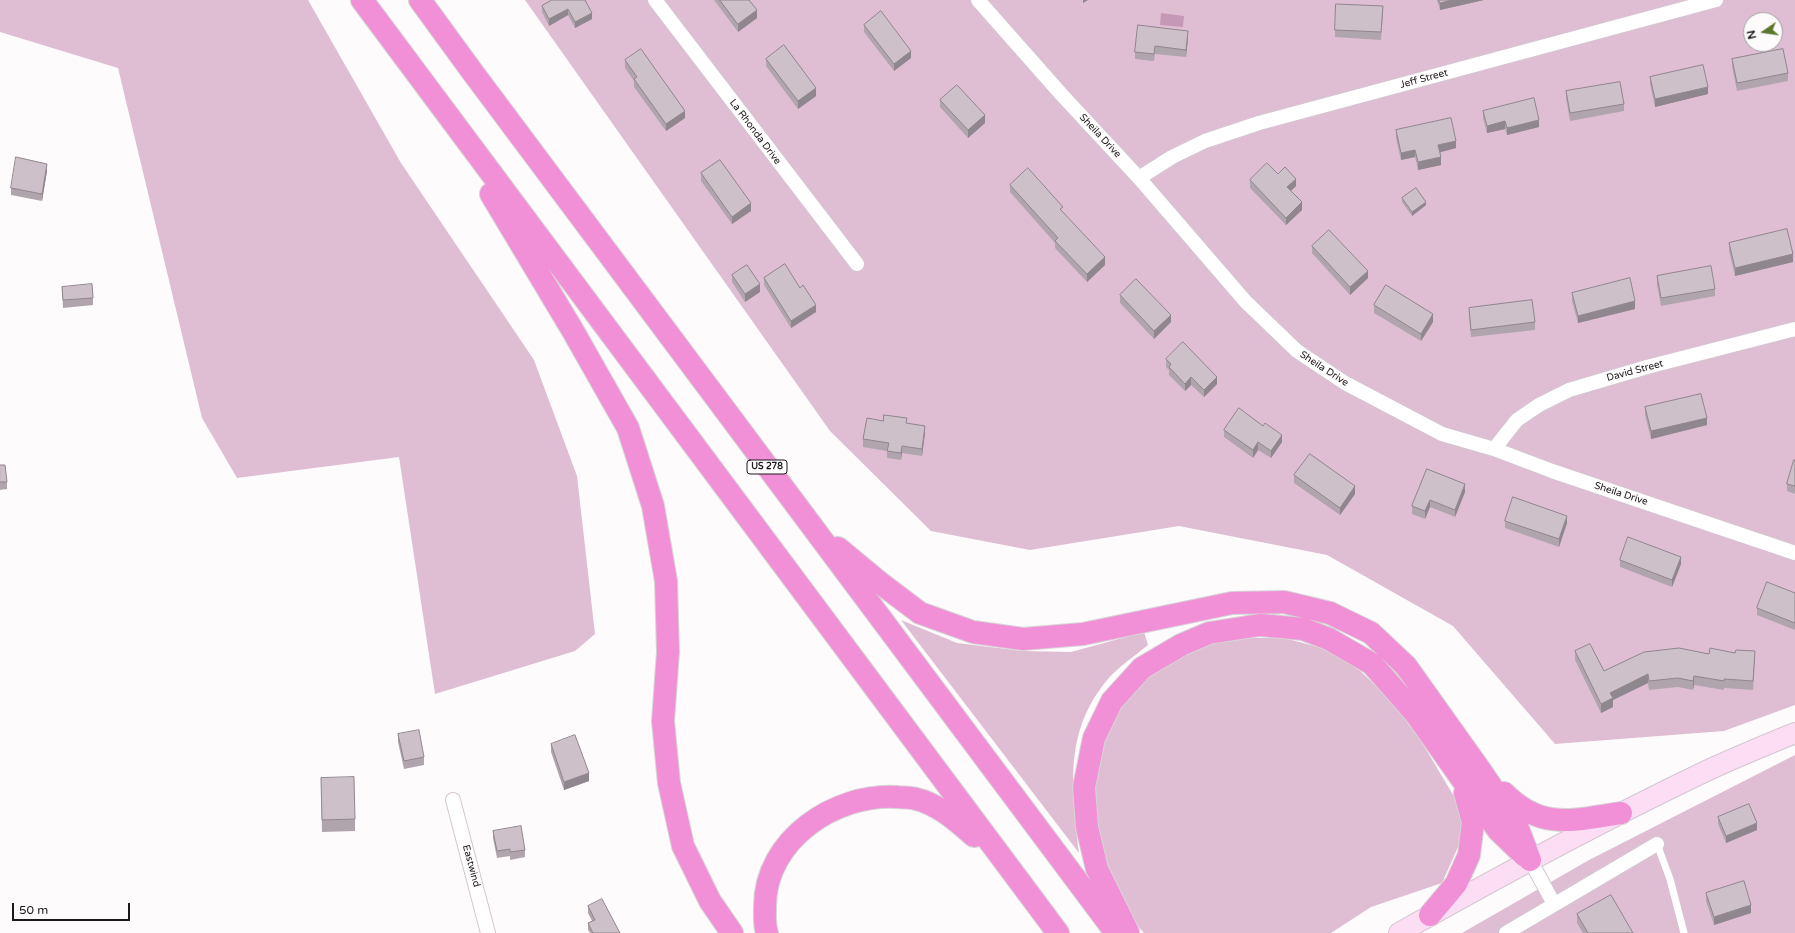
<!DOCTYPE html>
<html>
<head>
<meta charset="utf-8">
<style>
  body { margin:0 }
  #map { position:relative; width:1795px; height:933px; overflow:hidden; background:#fdfbfc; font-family:"Varela Round",sans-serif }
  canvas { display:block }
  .north { position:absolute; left:1743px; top:12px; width:40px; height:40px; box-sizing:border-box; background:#fdfbfc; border:1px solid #a3a0a2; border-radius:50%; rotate:257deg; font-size:11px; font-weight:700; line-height:16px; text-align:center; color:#1c171a }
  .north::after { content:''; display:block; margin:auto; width:14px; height:18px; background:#5b792e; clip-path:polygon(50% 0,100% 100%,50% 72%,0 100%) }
  .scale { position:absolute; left:12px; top:903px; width:118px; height:18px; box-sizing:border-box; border:2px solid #1c171a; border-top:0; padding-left:5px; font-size:12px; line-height:14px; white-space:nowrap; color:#1c171a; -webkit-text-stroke:3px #fdfbfc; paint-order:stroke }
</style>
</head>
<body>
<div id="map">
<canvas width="1795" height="933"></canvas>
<div class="north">N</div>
<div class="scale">50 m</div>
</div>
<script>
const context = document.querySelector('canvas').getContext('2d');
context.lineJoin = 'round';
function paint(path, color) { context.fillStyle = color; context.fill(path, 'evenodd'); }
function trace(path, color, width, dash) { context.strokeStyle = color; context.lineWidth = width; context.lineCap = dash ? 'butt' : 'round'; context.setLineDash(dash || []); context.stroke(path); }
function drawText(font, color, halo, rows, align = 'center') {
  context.font = font + ' "Varela Round",sans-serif'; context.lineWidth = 3; context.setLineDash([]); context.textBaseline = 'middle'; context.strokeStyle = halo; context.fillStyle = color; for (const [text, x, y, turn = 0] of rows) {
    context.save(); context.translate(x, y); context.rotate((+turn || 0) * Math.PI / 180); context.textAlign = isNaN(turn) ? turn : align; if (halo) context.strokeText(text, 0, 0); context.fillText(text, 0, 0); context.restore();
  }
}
paint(new Path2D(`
  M0,0H308L401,163L534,360L577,476L595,634L575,651L435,694L399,457L237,478L202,418L118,68L0,32Z
  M525,0H1795V705L1724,731L1555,744L1453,626L1327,555L1179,526L1030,550L931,531L830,431ZM1751,20H1775V44H1751Z
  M901,620L957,643L1023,651L1071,652L1144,632L1148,645C1135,656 1119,666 1108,679C1063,732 1072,789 1079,853Z
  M1232,638H1284L1341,653L1403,711L1461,808L1462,838L1442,883L1371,907L1331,933H1144L1136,924L1101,850L1092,787L1109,723L1134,689L1175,655Z
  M1795,755V933H1462L1589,860Z`), '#dfbed4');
paint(new Path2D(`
  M1161,13L1184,16L1183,27L1160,25Z`), '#c598b7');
const lane = new Path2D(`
  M1657,844L1670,879L1684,933`);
const street = new Path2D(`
  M655,0L857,264
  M978,0L1061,94L1139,178L1246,302L1297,351L1345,383L1442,434L1494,449L1552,471L1795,553
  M1139,178L1172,157L1205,141L1259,123L1716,0
  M1494,449L1517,420L1539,405L1569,390L1647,367L1795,329
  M453,800L488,933
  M1530,860L1554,904
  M1506,933L1657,844`);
const secondary = new Path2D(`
  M1399,933C1498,877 1598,823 1700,774C1731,759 1763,746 1795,733`);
const highway = new Path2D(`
  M362,0L1058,933
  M420,0L471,70L1116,933
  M491,194L573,331L628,428L653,506L666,581L668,652L663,721L669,783L683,846L710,901L732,933
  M838,548L879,582L920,613L973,632L1023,639L1083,634L1232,603L1284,602L1330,613L1371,633L1406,666L1480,770L1515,821L1530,860
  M1504,793C1542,831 1573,820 1621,813
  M1430,915L1456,884L1469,855L1473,822L1465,793
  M1128,932L1097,869L1087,827L1084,787L1094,738L1112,701L1142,668L1181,645L1209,633L1260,625L1303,629L1329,639L1372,664L1415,713L1498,830L1525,856
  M767,933C764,924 765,916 765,906C765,840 835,793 897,797C903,798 910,797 916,799C938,804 957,821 974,836`);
trace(lane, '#d5c6d0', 8);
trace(street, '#d5c6d0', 16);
trace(secondary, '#d5c6d0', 22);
trace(highway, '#d6d5d6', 24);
trace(lane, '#fff', 7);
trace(street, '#fff', 14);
trace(secondary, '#fbdef3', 20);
trace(highway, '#f290d7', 22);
paint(new Path2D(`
  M714,0H749L757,18L738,32Z
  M1437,0H1484L1440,10Z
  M542,6L592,13V19L575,28L568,15L549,26L542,12Z
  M1383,14L1381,40L1335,37V30Z
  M864,25L911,58L894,71L864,32Z
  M1188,38L1186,57L1155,54L1154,61L1135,59V52Z
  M766,59L816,96L798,109L766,66Z
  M1732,59L1788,73V81L1737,91L1732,66Z
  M625,60L685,118L666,131L634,87V81L625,68Z
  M1650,77L1708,94L1655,107L1650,84Z
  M1566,91L1624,104V111L1570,121L1566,98Z
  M940,100L985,123L968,138L940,107Z
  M1483,111L1539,127L1507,135L1505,129L1487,133L1483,118Z
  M1396,130L1456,148L1439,152L1441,165L1418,170L1415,157L1401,160L1396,138Z
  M47,171L42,201L11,195V188Z
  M701,173L751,211L732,224L701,181Z
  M1278,174L1296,186L1291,191L1302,210L1286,225L1250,188V180Z
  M1010,185L1063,212L1105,265L1087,282L1055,248V243L1010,192Z
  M1402,198L1426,205L1412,216L1402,202Z
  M1729,243L1793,262L1735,276L1729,251Z
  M1312,246L1368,278L1350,295L1312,253Z
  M732,275L760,292L745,302L732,282Z
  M1657,276L1715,289V296L1661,306L1657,284Z
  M764,278L816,312L791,328L764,285Z
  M62,287L93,298V305L63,308Z
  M1572,293L1635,309L1578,323L1572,301Z
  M1120,295L1171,322L1154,339L1120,303Z
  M1374,305L1433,322L1421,341L1374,313Z
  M1469,308L1535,322V330L1471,337L1469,315Z
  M1166,359L1217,384L1204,397L1191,385L1185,391L1169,375V370L1166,367Z
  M1645,407L1707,425L1651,439L1645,415Z
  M883,421L907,423L925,433L922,456L902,453L901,460L887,458V451L863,447V439Z
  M1224,430L1282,442L1271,458L1258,450L1253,458L1224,437Z
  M1795,460V494L1787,491V484Z
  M0,465L7,482V489L0,490Z
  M1427,469L1465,492L1455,517L1430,507L1425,519L1412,514V506Z
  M1294,475L1355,494L1340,515L1294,483Z
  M1505,521L1567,523L1559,547L1505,528Z
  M1620,560L1681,564L1672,587L1620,567Z
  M1795,593V630L1757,615V608Z
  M1575,651L1604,671L1709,654L1755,660L1753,690L1724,688V690L1694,685L1693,690L1678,687L1649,690L1648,683L1613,700V707L1601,713L1575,660Z
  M398,734L424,757V765L404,769L398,742Z
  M551,744L589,781L564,790L551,752Z
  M321,778L355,819V831L322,832Z
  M1718,817L1757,830L1726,843L1718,824Z
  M493,831L525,850V857L510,860V856L497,858L493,838Z
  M1706,893L1751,913L1714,925L1706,901Z
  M588,906L620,933H590L588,930V923L592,921L588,913Z
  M1577,914L1633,933H1583L1577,923Z`), '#b1a5ad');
paint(new Path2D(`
  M1083,0H1088L1083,3Z
  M1452,0H1484L1440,10V3Z
  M568,9V15L549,26V19Z
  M757,10V18L738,32V24Z
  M592,13V19L575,28V22Z
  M1188,31V38L1186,57V50Z
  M911,51V58L894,71V64Z
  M1708,87V94L1655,107V99Z
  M816,88V96L798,109V101Z
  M685,111V118L666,131V124Z
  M985,115V123L968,138V130Z
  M1539,120V127L1507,135V128Z
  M1505,121V129L1487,133V126Z
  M1456,141V148L1438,153V145Z
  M1415,150V157L1401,160V153Z
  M1441,157V165L1418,170V162Z
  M47,164V171L42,201V194Z
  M1296,179V186L1287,194V187Z
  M1302,202V210L1286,225V218Z
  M1426,202V205L1412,216V212Z
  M751,203V211L732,224V217Z
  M1793,254V262L1735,276V268Z
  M1105,257V265L1087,282V274Z
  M1368,271V278L1350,295V287Z
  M760,284V292L745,302V294Z
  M1635,301V309L1578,323V316Z
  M816,305V312L791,328V321Z
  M1433,314V322L1421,341V334Z
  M1171,315V322L1154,339V331Z
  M1191,377V385L1185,391V384Z
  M1217,377V384L1204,397V390Z
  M1707,418V425L1651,439V431Z
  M925,426V433L922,456V449Z
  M1282,435V442L1271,458V451Z
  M1258,442V450L1253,458V450Z
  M902,446V453L901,460V453Z
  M1465,484V492L1455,517V510Z
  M1355,486V494L1340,515V508Z
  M1430,500V507L1425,519V511Z
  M1567,516V523L1559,547V539Z
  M1681,557V564L1672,587V580Z
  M1648,674V683L1613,700V707L1601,713V704L1610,693Z
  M1694,676V685L1693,690V681Z
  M589,773V781L564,790V782Z
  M1757,823V830L1726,843V836Z
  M1751,905V913L1714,925V917Z`), '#90868d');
const building = new Path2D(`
  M552,0H585L592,13L575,22L568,9L549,19L542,6Z
  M720,0H749L757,10L738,24Z
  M1439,0H1452L1440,3Z
  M1336,4L1383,6L1381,32L1335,30Z
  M881,11L911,51L894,64L864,25Z
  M1138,25L1188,31L1186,50L1155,46L1154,54L1135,52Z
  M784,45L816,88L798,101L766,59Z
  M641,49L685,111L666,124L634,79L637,77L625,60Z
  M1783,49L1788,73L1737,83L1732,59Z
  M1703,65L1708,87L1655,99L1650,77Z
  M1620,82L1624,104L1570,113L1566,91Z
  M957,85L985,115L968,130L940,100Z
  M1534,98L1539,120L1507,128L1505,121L1487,126L1483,111Z
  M1451,118L1456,141L1438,145L1441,157L1418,162L1415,150L1401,153L1396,130Z
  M16,157L47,164L42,194L11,188Z
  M720,160L751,203L732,217L701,173Z
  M1267,163L1278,174L1285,167L1296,179L1287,187L1302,202L1286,218L1250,180Z
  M1028,168L1063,207L1060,209L1105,257L1087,274L1055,241L1058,238L1010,185Z
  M1416,188L1426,202L1412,212L1402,198Z
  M1787,229L1793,254L1735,268L1729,243Z
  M1329,230L1368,271L1350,287L1312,246Z
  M785,264L800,288L803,285L816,305L791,321L764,278Z
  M747,265L760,284L745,294L732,275Z
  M1711,266L1715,289L1661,298L1657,276Z
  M1630,278L1635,301L1578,316L1572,293Z
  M1136,279L1171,315L1154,331L1120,295Z
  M92,284L93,298L63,300L62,287Z
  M1386,285L1433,314L1421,334L1374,305Z
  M1532,300L1535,322L1471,330L1469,308Z
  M1183,342L1217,377L1204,390L1191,377L1185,384L1169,367L1171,364L1166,359Z
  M1701,394L1707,418L1651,431L1645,407Z
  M1239,408L1263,426L1265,423L1282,435L1271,451L1258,442L1253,450L1224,430Z
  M884,415L907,418L906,423L925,426L922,449L902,446L901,453L887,451L889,443L863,439L867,418L883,421Z
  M1310,454L1355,486L1340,508L1294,475Z
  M1794,460H1795V486L1787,484Z
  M0,465H5L7,482H0Z
  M1427,469L1465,484L1455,510L1430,500L1425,511L1412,506Z
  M1513,497L1567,516L1559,539L1505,521Z
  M1628,537L1681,557L1672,580L1620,560Z
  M1767,582L1795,593V623L1757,608Z
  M1590,644L1604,671L1644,652L1679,648L1709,654L1710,648L1735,653L1736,650L1755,651L1753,681L1724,679V681L1694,676L1693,681L1678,678L1649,681L1648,674L1610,693L1613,698L1601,704L1575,651Z
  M419,730L424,757L404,761L398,734Z
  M575,735L589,773L564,782L551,744Z
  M354,777L355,819L322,820L321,778Z
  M1749,804L1757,823L1726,836L1718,817Z
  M521,826L525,850L510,852V849L497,851L493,831Z
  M1744,881L1751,905L1714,917L1706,893Z
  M1611,895L1633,933H1588L1577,914Z
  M602,899L620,933H593L588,923L595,920L588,906Z`);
paint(building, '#cec0c9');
trace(building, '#90868d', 1);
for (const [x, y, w] of [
  [767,467,40]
]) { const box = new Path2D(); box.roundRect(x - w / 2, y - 7, w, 14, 3); context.fillStyle = '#fdfbfc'; context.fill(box); trace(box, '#1c171a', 1); }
drawText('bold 9px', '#1c171a', null, [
  ["US 278",767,467]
]);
drawText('10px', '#1c171a', '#fdfbfc', [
  ["Jeff Street",1424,79,-15],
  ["La Rhonda Drive",755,132,53],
  ["Sheila Drive",1100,136,47],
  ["Sheila Drive",1324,369,33],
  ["David Street",1635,371,-15],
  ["Sheila Drive",1621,494,18],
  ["Eastwind",471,866,75]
]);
</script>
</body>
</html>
